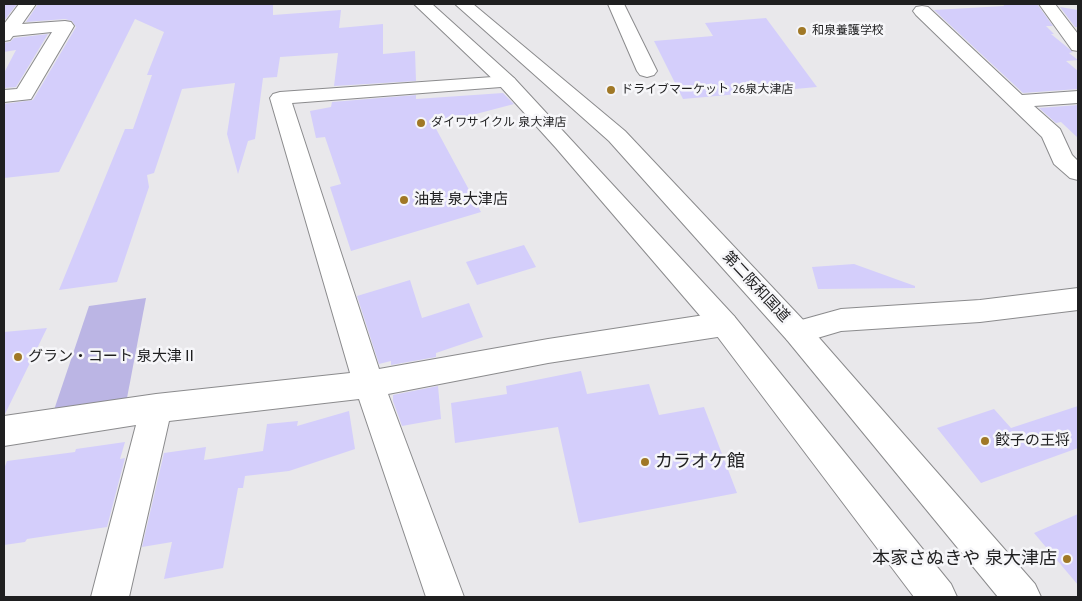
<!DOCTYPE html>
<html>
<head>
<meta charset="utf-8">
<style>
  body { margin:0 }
  #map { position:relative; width:1082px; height:601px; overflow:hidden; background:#e9e8eb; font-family:"PT Sans",sans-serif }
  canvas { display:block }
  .frame { position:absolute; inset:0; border:5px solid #1f1f20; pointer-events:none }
</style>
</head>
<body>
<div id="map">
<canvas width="1082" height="601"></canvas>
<div class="frame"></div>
</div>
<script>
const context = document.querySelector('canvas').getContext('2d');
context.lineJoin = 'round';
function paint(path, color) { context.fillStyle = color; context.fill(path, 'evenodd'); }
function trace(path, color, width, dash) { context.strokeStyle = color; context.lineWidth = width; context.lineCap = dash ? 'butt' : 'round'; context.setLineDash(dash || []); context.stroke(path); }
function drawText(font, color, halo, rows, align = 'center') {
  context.font = font + ' "PT Sans","Noto Sans JP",sans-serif'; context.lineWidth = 5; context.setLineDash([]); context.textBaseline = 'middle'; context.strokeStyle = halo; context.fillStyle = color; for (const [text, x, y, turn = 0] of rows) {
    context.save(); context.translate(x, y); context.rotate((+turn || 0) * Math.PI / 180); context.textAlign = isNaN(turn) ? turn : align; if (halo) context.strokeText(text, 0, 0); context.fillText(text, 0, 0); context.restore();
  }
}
paint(new Path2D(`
  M146,298L127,398L54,410L89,306Z`), '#bbb5e4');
paint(new Path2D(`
  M4,4H17L4,21Z
  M38,4H273V15L341,10L339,28L383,24V54L415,51L416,81L334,86L338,53L280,57L277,77L263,78L255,139L248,141L238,174L227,134L235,83L182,89L154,173L147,175L149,187L117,282L59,290L125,129H133L152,75H147L164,32L135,19L59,172L4,178V104L33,100L76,27L72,21L65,19L26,22Z
  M1003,4H1037L1053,26H1046L1054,34H1051L1073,52L1069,53L1078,60L1066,61L1078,71V89L1023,93L934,10L1004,6Z
  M1060,7L1078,10V27H1075Z
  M766,18L817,87L683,99L654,41L713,36L705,23Z
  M48,34L16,87L4,88V73L16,50L4,52V43L10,42L14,38Z
  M503,93L514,104L434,125L481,212L351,251L330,187L341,184L325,137L316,138L310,111L331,107L332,102L416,95V99Z
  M1078,105V138L1061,122L1056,123L1039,108Z
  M524,245L536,267L477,285L466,262Z
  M854,264L915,286V288L818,289L812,267Z
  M410,280L422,318L469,303L483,337L436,353V357L391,365V361L379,364L357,296Z
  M47,328L5,414H4V332Z
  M581,371L587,394L649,384L659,415L704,407L737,493L579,523L558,427L455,443L451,403L507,394L506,386Z
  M438,386L441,419L402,426L393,401V395Z
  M1078,406V448L981,483L937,428L994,409L1011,428Z
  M349,411L355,449L289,471L245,476L243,488H238L223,568L164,579L172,542L142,547L164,453L206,447L204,460L263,451L267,424L298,421L297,426Z
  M125,442L120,459L125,458L107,527L27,539L25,542L4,545V469L7,461L75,452L76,449Z
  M1078,514V585L1034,533Z`), '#d4cefb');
const street = new Path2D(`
  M19,4H36L22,24L65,21L71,22L74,26L31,99L4,102V90L17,89L52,32L13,36L10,40L4,41V24Z
  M608,4H624L657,71L654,75L647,77L640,75L637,71Z
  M1039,4H1055L1078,34V51L1072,50Z
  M922,6L928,7L1022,95L1078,91V103L1034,106L1060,129L1072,155L1078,161V180L1070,178L1054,164L1042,137L916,15L913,11L916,7Z
  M507,76L514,78L517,82L514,86L292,103L379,369L548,339L724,312L734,316L738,324L734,332L724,336L548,363L388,394L464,597H426L359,399L169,421L129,597H91L136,425L4,446V416L156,394L350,373L270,98L273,94L280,92Z
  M1078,288V310L980,322L841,331L797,344L787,340L783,332L787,324L841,309L980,300Z`);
const highway = new Path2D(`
  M414,4H432L514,78L734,316L951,584L957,597H914L714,332L556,148L500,86Z
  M455,4H473L625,131L807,324L1035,584L1041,597H998L787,340L609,141Z`);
trace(street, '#8b8b8d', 2);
trace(highway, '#8b8b8d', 2);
paint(street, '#fff');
paint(highway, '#fff');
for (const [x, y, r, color] of [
  [802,31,5,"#a07826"],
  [611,90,5,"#a07826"],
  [421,123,5,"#a07826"],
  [404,200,5,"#a07826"],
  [18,357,5,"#a07826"],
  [985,441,5,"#a07826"],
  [645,462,5,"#a07826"],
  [1067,559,5,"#a07826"]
]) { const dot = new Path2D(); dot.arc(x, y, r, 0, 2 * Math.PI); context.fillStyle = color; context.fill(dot); trace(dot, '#f6f6f9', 2); }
drawText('12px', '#1f1f20', '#f6f6f9', [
  ["和泉養護学校",812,31],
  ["ドライブマーケット 26泉大津店",621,90],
  ["ダイワサイクル 泉大津店",431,123]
], 'left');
drawText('15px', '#1f1f20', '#f6f6f9', [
  ["油甚 泉大津店",414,200],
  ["グラン・コート 泉大津Ⅱ",28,357],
  ["餃子の王将",995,441]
], 'left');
drawText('15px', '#1f1f20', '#f6f6f9', [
  ["第二阪和国道",756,287,47]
]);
drawText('18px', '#1f1f20', '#f6f6f9', [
  ["カラオケ館",655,462],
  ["本家さぬきや 泉大津店",1057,559,"right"]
], 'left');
</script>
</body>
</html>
